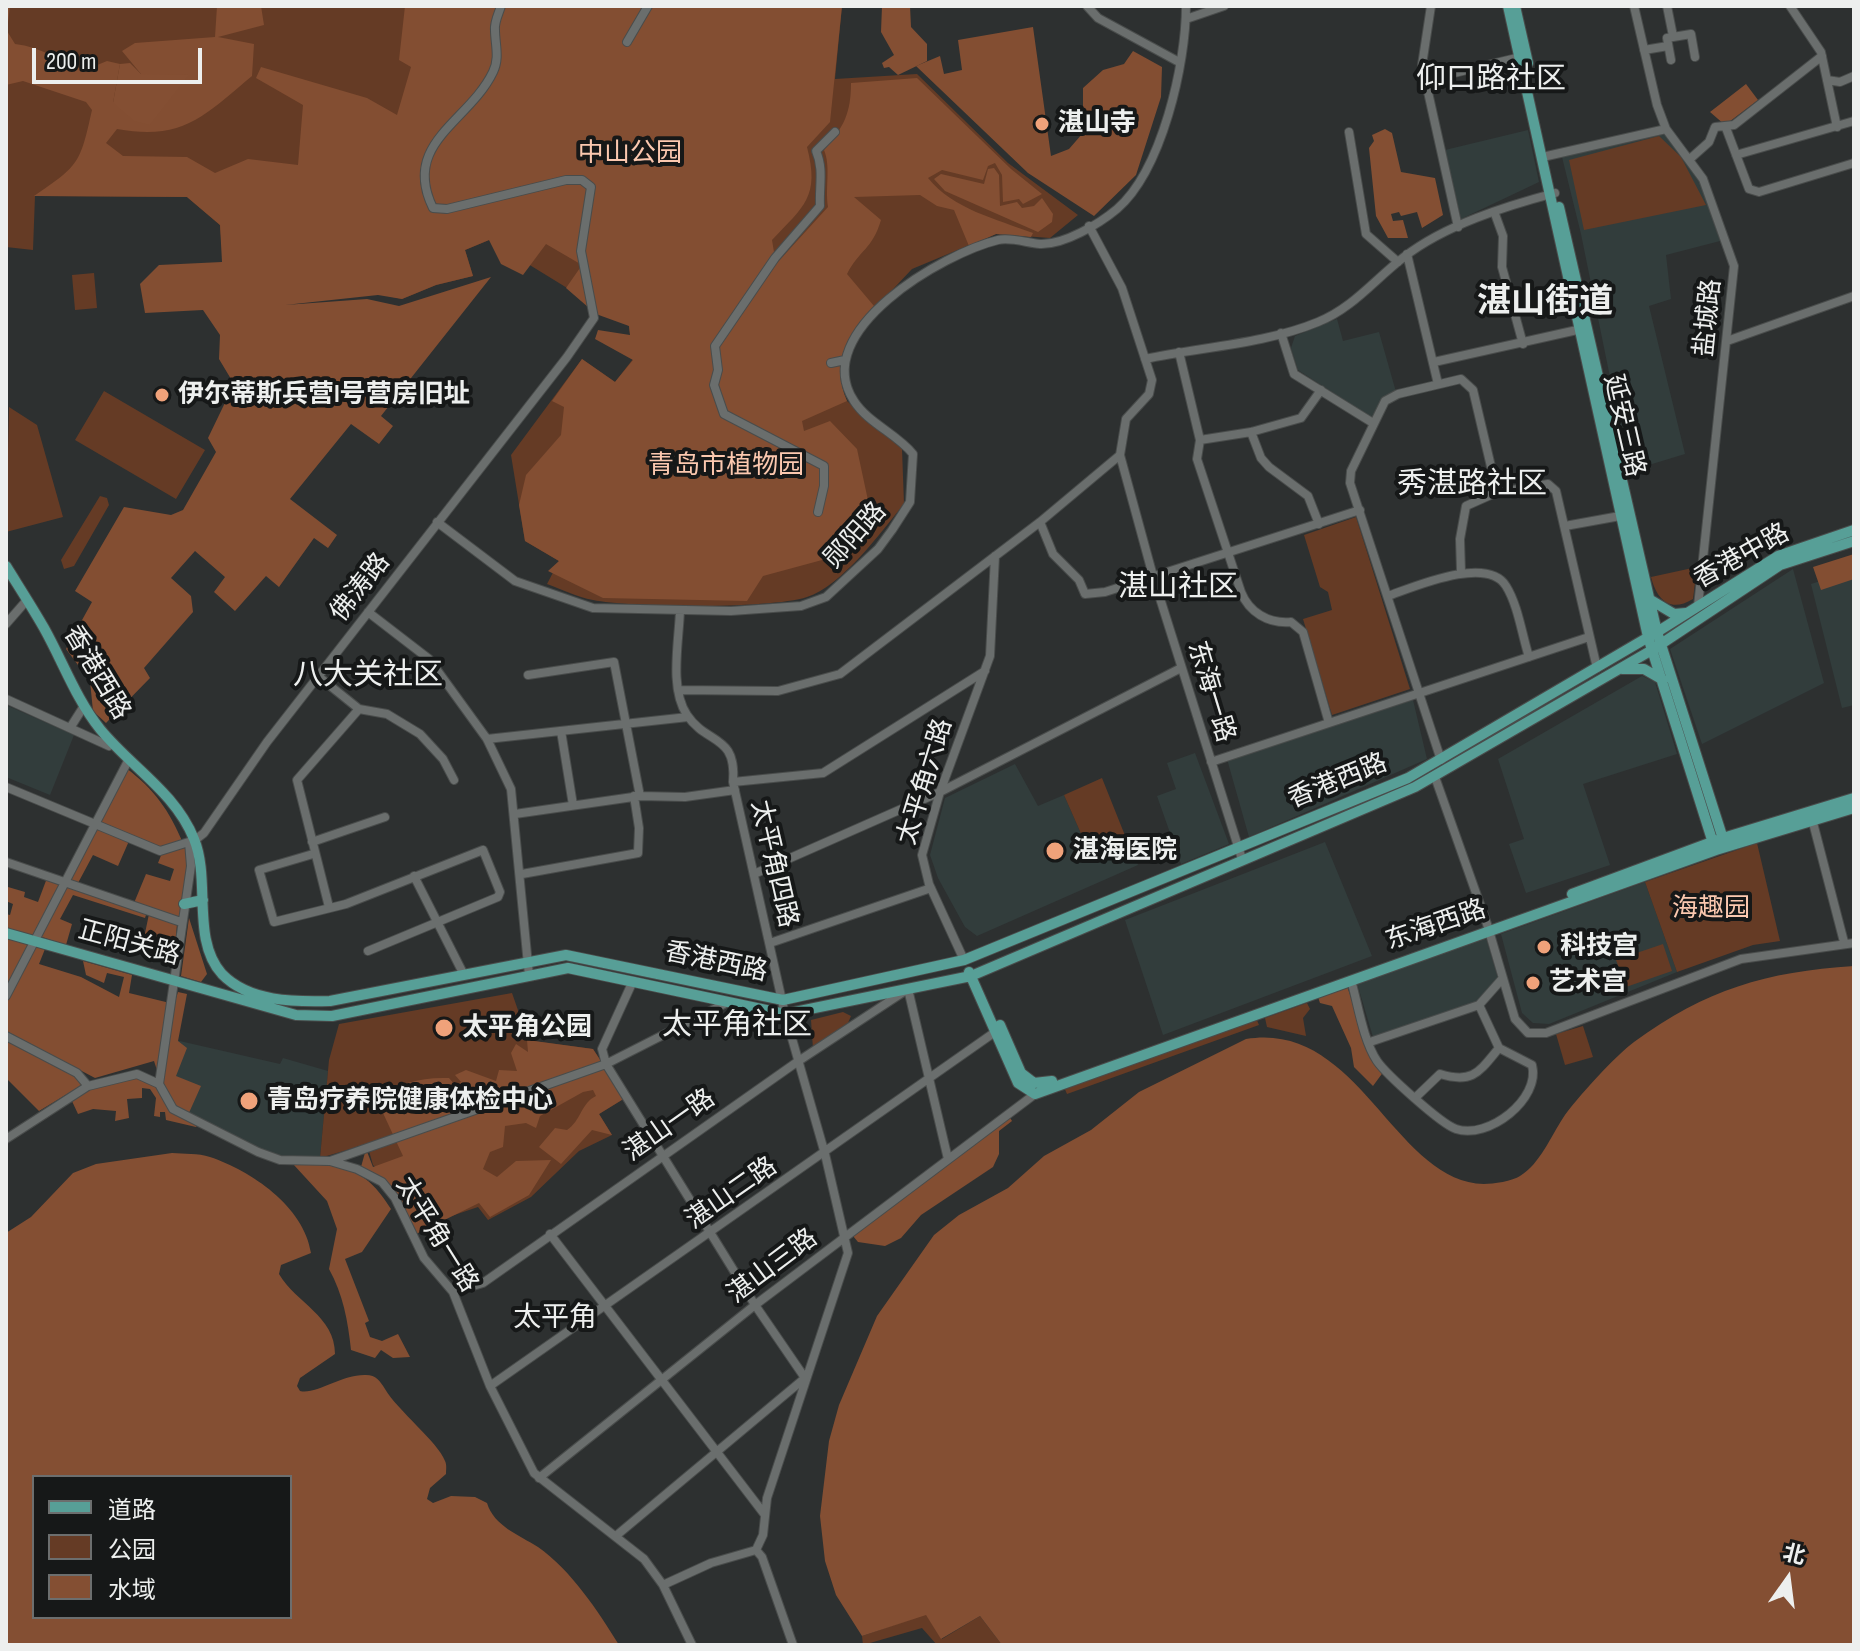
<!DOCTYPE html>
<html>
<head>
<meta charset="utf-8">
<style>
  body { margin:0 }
  #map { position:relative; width:1860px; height:1651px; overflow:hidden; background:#2d3030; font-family:"Sofia Sans Condensed","Noto Sans SC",sans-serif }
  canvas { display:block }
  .frame { position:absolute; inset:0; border:8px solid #edefee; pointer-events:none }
  .legend { position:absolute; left:32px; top:1475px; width:260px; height:144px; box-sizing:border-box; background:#161818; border:2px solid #6c6e6e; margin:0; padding:10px 14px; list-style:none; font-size:24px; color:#edefee }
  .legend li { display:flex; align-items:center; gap:16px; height:40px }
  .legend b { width:40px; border:2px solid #6c6e6e }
  .north { position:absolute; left:1748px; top:1539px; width:80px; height:80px; -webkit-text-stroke:6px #161818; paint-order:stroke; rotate:14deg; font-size:22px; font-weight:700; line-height:32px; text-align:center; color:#edefee }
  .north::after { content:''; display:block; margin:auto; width:28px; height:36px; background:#edefee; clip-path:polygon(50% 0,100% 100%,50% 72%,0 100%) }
  .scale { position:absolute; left:32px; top:48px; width:170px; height:36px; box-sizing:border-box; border:4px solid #edefee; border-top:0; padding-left:10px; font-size:24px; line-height:28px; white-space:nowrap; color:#edefee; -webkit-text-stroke:6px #161818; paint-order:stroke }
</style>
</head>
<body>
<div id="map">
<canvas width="1860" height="1651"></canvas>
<div class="frame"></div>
<ul class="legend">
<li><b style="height:10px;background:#579f97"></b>道路</li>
<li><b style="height:22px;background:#653b25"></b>公园</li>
<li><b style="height:22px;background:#844f33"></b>水域</li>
</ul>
<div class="north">北</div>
<div class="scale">200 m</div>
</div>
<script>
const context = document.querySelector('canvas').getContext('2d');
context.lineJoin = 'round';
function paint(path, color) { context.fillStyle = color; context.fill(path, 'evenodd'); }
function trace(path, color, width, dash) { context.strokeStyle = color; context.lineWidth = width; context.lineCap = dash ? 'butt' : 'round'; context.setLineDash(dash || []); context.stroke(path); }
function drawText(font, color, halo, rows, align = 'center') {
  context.font = font + ' "Sofia Sans Condensed","Noto Sans SC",sans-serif'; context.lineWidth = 8; context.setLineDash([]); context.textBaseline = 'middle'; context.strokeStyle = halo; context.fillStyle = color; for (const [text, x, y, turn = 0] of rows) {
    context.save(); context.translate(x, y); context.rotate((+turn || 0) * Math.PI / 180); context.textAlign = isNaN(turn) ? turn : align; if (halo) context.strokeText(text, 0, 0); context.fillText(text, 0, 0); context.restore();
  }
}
paint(new Path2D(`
  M1528,130L1539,182L1461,219L1445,150Z
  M1663,133L1700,180L1720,241L1666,255L1671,299L1649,306L1685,454L1629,471L1581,234L1562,157Z
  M1337,319L1343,341L1379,332L1396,392L1379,405L1372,418L1298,370L1291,348L1295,336Z
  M1793,569L1824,683L1702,744L1670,649Z
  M1854,570V705L1842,708L1811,584Z
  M1642,676L1655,682L1677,754L1583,784L1610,865L1526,893L1509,844L1524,839L1498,759Z
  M1413,700L1427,759L1249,837L1227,759Z
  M6,705L74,735L50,795L6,777Z
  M1195,753L1229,844L1181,864L1157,796L1176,789L1167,763Z
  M1015,764L1038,806L1064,795L1086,845L1128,843L1138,865L977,936L965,927L938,878L930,855L945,798Z
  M1325,842L1372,956L1163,1035L1125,920Z
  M1645,882L1677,972L1549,1024L1533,1023L1522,1013L1501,934Z
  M1486,938L1498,979L1477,1002L1373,1037L1357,983Z
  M171,1039L280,1064L283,1058L328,1071L320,1158L282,1157L258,1149L177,1106Z`), '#323d3c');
paint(new Path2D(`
  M6,6H842L835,79L917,74L1008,163L1078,215L1050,238L996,234L912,269L850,335L840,384L847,401L902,449L904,504C881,532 842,586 807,597C771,609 632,608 593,600C577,597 561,589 547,584L559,561L525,541L511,455L582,359L615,382L633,359L629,326L489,240L465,250L473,276L436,285L402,299L223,262L220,225L187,197L35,196L33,250L6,247Z
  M1659,136L1681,157L1706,205L1584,230L1569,160Z
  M94,273L97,308L75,310L72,275Z
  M104,391L205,450L176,499L75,440Z
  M9,407L37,425L63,517L6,532Z
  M100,496L107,498L109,505L74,566L64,569L61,560Z
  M1356,517L1410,689L1332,715L1303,619L1332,610L1328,592L1320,587L1304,535Z
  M1697,567L1693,599C1670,613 1657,600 1651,577Z
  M1102,778L1128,843L1086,845L1064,795Z
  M1757,843L1780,941L1753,945L1677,972L1645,882Z
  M1663,944L1672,971L1626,987L1616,960Z
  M512,993L519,1013L518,1039L593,1049L625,1098L599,1114L612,1135L579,1151L531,1197L488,1220L478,1207L416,1228L391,1181L373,1165L367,1144L320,1158L329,1060L339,1024Z
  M1307,1003L1310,1009L1303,1018L1306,1036L1267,1027L1265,1018Z
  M843,1012L851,1016L848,1023L813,1049L811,1020Z
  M1256,1018L1259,1025L1067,1094L1064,1087Z
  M1583,1026L1593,1057L1565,1065L1556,1034Z
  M926,1614L942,1639L980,1616L1002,1645H937L922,1628L863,1645L862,1636Z`), '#653b25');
paint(new Path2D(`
  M6,6H10L7,31L15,44C41,47 61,61 85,70L107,61L120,64L113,103L141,74L122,51L135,43L215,37L217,6H261L264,25L218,37L254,44L252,76C204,116 183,141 117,129L106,143L123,156L187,157L215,173L248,159L298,165L303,105L256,78L261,67L367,98L397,115L411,67L399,60L405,6H842L830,122L807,147C820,197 804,206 772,240L776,264L828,207C825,187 831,167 824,150C844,127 851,113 851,83L917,78L1011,169L1042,194L1023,204L1019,199L1003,202L1002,175L995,163L988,166L983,180L942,170L928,178C953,209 996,219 1033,233L1031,237L996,234L969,246L954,210L937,206L920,195L854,197L881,220C872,250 860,249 847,274L874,306C850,334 831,364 847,401L802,421L804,431L830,421L857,449L869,505L848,532L859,550L763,576L747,601L603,598L548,571L559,561L525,541L519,505L526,475L561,435L564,407L552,401L582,359L615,382L633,360L595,339L598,330L630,335L629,326L596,314L566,288L582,265L546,244L523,275L501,264L489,240L465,250L473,276L436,285L402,299L378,295L285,305L367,299L399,306L491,277L381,416L393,426L379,444L351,424L290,499L337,535L328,548L314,538L279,587L266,576L235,611L214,592L225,577L195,551L171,578L191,596L193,612L144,668L150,678L106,723L93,711L90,681L66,649L92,602L75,591L124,507L171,515L183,510L216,452L208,438L234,384L219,359L220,335L203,310L145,313L140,284L159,265L222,262L220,225L187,197L34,196C80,165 80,163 92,110L86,102L23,81L6,85Z
  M1033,27L1051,156L1069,149L1089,126L1083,109V88L1103,70L1124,64L1133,51L1162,67L1161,97L1136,175L1094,216L1028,173L916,66L940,56L944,74L962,70L958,40Z
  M1746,84L1758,100L1725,125L1710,112Z
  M1854,554V579L1821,590L1813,567Z
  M126,768C155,790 169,810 183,843L160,848L98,821Z
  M96,827L129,841L118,866L93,855L78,883L69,879Z
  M186,846L189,868L179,919L134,903L146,874L170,881L174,869L158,863L162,853Z
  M47,878L62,882L34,936L6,929V914L10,915L13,904L6,901L8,887L25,892L24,897L38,902Z
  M66,885L147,912L145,918L73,895L60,919L72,924L66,945L39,936Z
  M149,914L177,924L174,960L167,958L169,946L144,938Z
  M189,918L207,974L201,982L181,976Z
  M6,938L45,949L39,964L81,977L119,997L124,977L107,973L104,983L86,975L83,961L132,975L129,993L174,1004L178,992L187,994L178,1041L187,1048L176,1076L201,1086L188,1115C166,1102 162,1085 154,1061L95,1078L6,1031Z
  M1347,986L1367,1045L1384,1071L1373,1086L1354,1067L1351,1048L1332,1006L1320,1003L1318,997Z
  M527,1040L593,1049L625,1098L599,1114L612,1135L592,1130L561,1164L539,1147L555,1128L567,1130C581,1121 581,1103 596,1096L593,1090L583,1092L540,1116L536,1128L526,1123L505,1126L503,1147L490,1152L483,1169L497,1177L516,1161L551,1160L529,1195L490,1217L479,1203L416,1234L398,1198L361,1167L366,1149L373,1167L403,1156L376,1098C401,1083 420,1077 449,1078L455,1085L461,1082L455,1075L466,1070L496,1081L499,1070L517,1071L511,1053L516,1044L528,1052Z
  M6,1041L74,1076L82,1085L39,1111L6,1078Z
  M137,1075L158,1085L171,1109L198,1124L196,1127L166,1120L165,1112H160V1117L154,1116L156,1098L150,1089L142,1088V1098L127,1099L129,1118L115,1121L116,1111L93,1109L78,1114L71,1099L88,1087Z
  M1009,1116L1012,1121L999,1131V1154L993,1167L921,1215L901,1238L885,1246L858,1242L853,1236Z
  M293,1164C341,1165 364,1165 391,1209L362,1252L345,1259L369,1321L365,1323L370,1337L382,1341L398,1334L410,1357L393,1358L381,1350L375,1358L351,1350C348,1321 343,1294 329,1269L337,1229L327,1201Z`), '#834e32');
paint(new Path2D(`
  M882,6H910L911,27L927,44V61L898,75L889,67L884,68L882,63L894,55L881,32Z
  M130,63L141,74L189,75L150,125L134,121L113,103L120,64Z
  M1385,129L1392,133L1401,172L1435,178L1443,215L1422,228L1417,212L1401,216L1399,212L1391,214L1393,221L1403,220L1408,238H1388L1376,216L1369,148L1374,141L1372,135Z
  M994,168L999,175L1000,206L1017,202L1022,208L1034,206L1042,198L1053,214L1052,222L1038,232L945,191L934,179L941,174L984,184L988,169Z
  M1854,966V1645H1002L980,1616L941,1639L926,1615L862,1636L836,1595L825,1561L820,1516L829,1441L839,1405L877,1316L934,1235L959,1215L1008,1188L1044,1156L1091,1130L1139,1092L1246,1039C1359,1020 1394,1182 1484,1184C1493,1184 1513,1181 1520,1176C1540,1164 1551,1136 1563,1118C1575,1100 1617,1054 1634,1042C1707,989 1765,972 1854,966Z
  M172,1153C184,1154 198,1153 210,1157C251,1171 304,1206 311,1253L281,1265L279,1274C296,1303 335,1316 335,1354L300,1378L297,1386L300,1391C316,1395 342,1374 366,1375C376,1375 380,1381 385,1389C398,1411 438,1442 445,1461C447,1465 446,1470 446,1474L430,1488L427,1499L433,1503L451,1496L475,1497L487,1503C494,1526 519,1535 538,1547C571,1570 598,1611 619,1645H6V1233L31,1217L73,1173L96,1164ZM34,1477H290V1617H34Z`), '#844f33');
const minor = new Path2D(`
  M1087,6L1098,18L1179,62
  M1431,6L1422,65L1458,227
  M1634,6L1657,105L1666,129L1703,179L1734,266L1698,606
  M1667,6L1673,36
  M1790,6L1821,52L1837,127
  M1186,19L1224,6
  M627,42L648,6
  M1644,50L1668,46
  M1671,60L1667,38L1691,34L1695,57
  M1425,80L1525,56
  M1827,80L1840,82L1854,76
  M1726,128L1749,189L1759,192L1854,163
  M1349,132L1366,234L1398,262
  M1736,155L1854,121
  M1547,156L1666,129
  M1691,158L1709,142L1715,127L1734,125L1822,56
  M1495,214L1503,236L1502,267L1523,344
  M1089,226L1122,288L1152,380L1149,394L1126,419L1120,455L1153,576L1242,859
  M1407,254L1438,384
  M1281,333L1294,374L1373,423
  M1727,341L1854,296
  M1179,352L1200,440L1197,459L1241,592C1249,612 1268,624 1291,622L1303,632L1329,723
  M1145,359C1201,347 1265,344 1318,322C1353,308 1375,279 1404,257C1445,225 1506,206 1555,193
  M1434,362L1586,328
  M831,363L845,360
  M1251,432L1261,458L1269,467L1308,496L1319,524
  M1200,440L1251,432L1301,418L1321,390
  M818,512L824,486V466L724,414L714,385L718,370L715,346L775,258L820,206C819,186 824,169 816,151L835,132
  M437,522L515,581L593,608L731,611L801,606L826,597L878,549L892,530L910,502L913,454C897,434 868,423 854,401C808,331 944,253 998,240C1011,237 1027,243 1040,244C1064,245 1099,224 1117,209C1162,170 1186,64 1186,6
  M1040,522L1053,554L1079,580L1085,594L1105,592L1360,510
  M1565,526L1620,516
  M1461,572L1460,539L1466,506L1495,493L1548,484L1556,491L1597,668
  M1388,596C1414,587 1487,555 1506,586C1518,605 1522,635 1529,657
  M368,612L429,659L487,739L511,789L529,975
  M6,624L27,600
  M318,676L359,709L387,714L420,734L443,759L454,780
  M678,690L778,691L840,674L1040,522L1120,455
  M6,699L109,746
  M70,728L84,706
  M561,731L573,805
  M487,739L688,717
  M1441,760L1350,483L1351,471L1385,401L1398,394L1461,379L1473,390L1497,492
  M1211,762L1589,637
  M1435,777L1487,924L1515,1019L1528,1033H1546L1741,959L1854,943
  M733,782L823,773L985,671
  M6,787L160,851L195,840L204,833L267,742L567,357L594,318L581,251L591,187L582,180H566L447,209L433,208C401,143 469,122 493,72C500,58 495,44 495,30C494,22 499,13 501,6
  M640,796L685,797L735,790
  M515,814L640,796L614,662L528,675
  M1811,815L1844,942
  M189,842L191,866L159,1084L173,1109L258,1152L280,1160L330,1161L357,1169L382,1182L395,1198L424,1258L453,1292L490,1386L534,1473L644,1559L663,1585L692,1645
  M312,842L385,817
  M313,854L259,870L274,922L346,904L483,850L500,892L498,897L368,951
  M6,862L181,922
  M522,874L638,853L639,828L634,796
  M754,874L940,792L1181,668
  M414,876L464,975
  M329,907L297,780L359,709
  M770,943L931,888
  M964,960L929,884L922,855L940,792L990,656L995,556
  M1351,980C1358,1004 1363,1040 1377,1061C1386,1074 1441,1124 1456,1129C1488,1140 1541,1099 1532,1065L1499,1048L1479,1005
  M633,981L602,1049L606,1064L755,1305L805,1378
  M6,996L129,759
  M6,1036L77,1073L88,1086
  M1370,1042L1479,1005L1502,979
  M1416,1097L1440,1074C1473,1084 1479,1072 1499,1048
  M6,1139L88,1086L137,1074L159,1084
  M330,1161L606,1064L728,1002
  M550,1234L765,1515
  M453,1292L483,1283L797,1062L908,989L948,1159
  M490,1386L995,1032
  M539,1478L755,1305L1035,1094
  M617,1535L805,1378
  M756,1550L762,1557L793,1645
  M663,1585L711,1563L756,1550L763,1535L767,1498L848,1253L825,1154L785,1014L733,782C737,734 707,745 687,715C669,688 679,642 680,610`);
const major = new Path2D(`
  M1508,6L1648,637L1714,846
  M1515,6L1528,63
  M1559,207L1657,632L1724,842
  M6,566C19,587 32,607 44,628C63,662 76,699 100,729C131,767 175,792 194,839C211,880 191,940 222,974C249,1002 294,1002 330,1001L566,955L783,1000L964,960L1408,778L1657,632L1778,556L1854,530
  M1649,599L1674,614L1686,613
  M1622,669H1644L1663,680
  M1572,894L1723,838L1854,798
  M184,904L203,900
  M6,933L296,1015L332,1016L568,968L785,1014L971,976L1415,787L1652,650L1780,565L1854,541
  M969,972L1018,1083L1035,1094L1716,850L1854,808
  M1000,1025L1021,1073L1034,1083L1052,1081`);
trace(minor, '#494c4b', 10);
trace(major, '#494c4b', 12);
trace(minor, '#6a6e6d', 8);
trace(major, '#579f97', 10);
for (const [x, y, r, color] of [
  [1042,124,8,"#f0a27a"],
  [162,395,8,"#f0a27a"],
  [1055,851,10,"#f0a27a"],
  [1544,947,8,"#f0a27a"],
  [1533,983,8,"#f0a27a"],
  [444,1028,10,"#f0a27a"],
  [249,1101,10,"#f0a27a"]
]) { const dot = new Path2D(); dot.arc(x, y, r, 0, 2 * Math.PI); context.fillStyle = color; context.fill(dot); trace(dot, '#161818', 3); }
drawText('bold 26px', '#edefee', '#161818', [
  ["湛山寺",1058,124],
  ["伊尔蒂斯兵营I号营房旧址",178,395],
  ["湛海医院",1073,851],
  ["科技宫",1560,947],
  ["艺术宫",1549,983],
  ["太平角公园",462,1028],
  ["青岛疗养院健康体检中心",267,1101]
], 'left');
drawText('26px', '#fbc8af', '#161818', [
  ["中山公园",630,154],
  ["青岛市植物园",726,466],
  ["海趣园",1711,909]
]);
drawText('26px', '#edefee', '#161818', [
  ["盐城路",1709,318,-84],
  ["延安三路",1623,426,77],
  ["郧阳路",856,536,-48],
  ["香港中路",1742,557,-29],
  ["佛涛路",361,588,-52],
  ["香港西路",96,673,59],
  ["东海一路",1210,692,73],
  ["太平角六路",926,782,-73],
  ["香港西路",1338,782,-22],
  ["太平角四路",773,864,77],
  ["东海西路",1436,926,-19],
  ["正阳关路",129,944,15],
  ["香港西路",716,963,12],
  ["湛山一路",670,1126,-35],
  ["湛山二路",732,1194,-35],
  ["太平角一路",436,1235,58],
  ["湛山三路",773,1267,-37]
]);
drawText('28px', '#edefee', '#161818', [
  ["太平角",555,1319]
]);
drawText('30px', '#edefee', '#161818', [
  ["仰口路社区",1491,80],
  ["秀湛路社区",1472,485],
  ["湛山社区",1178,588],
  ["八大关社区",368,676],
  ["太平角社区",737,1026]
]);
drawText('bold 34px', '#edefee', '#161818', [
  ["湛山街道",1545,303]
]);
</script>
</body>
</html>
